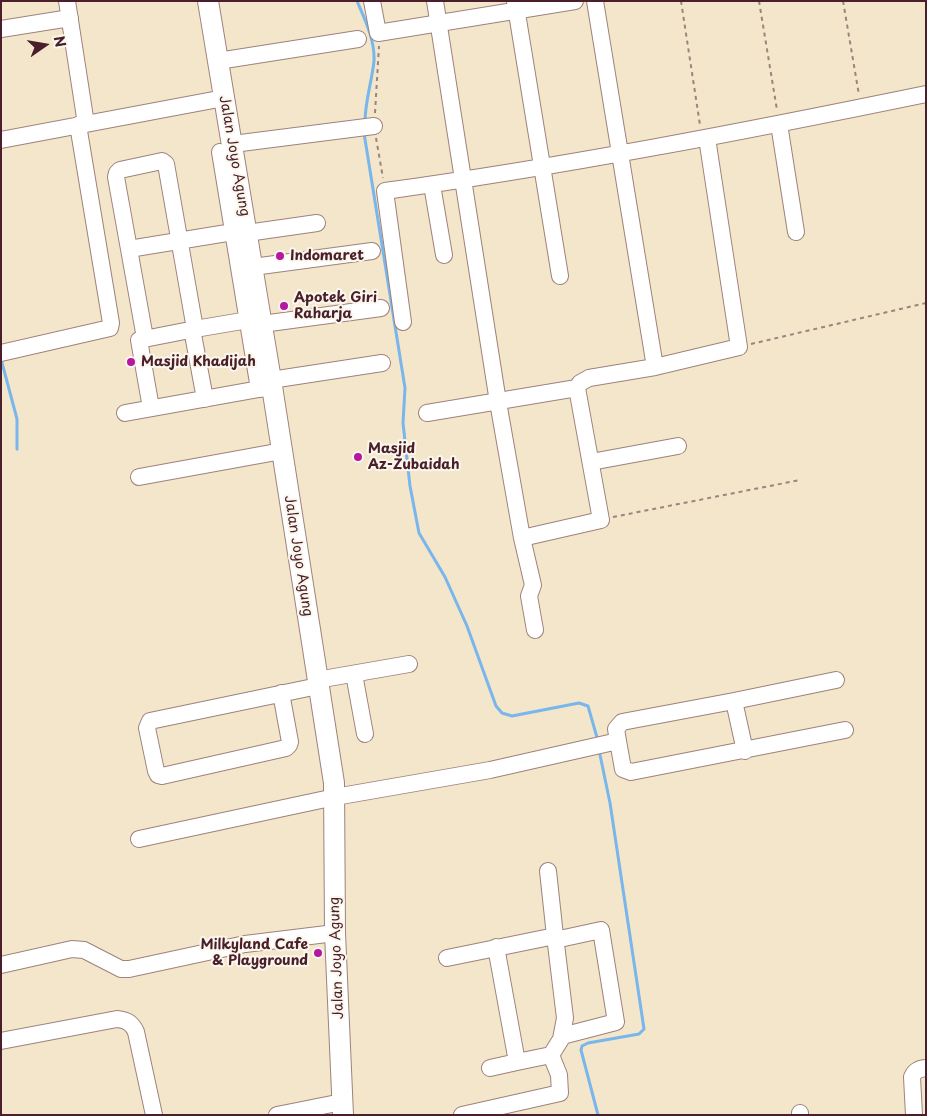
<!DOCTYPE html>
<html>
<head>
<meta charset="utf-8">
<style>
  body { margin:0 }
  #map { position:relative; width:927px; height:1116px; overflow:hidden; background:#f3e6cb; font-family:"Playpen Sans",sans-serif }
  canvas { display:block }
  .frame { position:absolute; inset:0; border:2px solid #4a1f2b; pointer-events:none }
  .north { position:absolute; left:20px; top:20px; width:50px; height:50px; -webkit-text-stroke:4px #fbf7ec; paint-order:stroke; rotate:77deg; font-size:14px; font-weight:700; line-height:20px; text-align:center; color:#4a1f2b }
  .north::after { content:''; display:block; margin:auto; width:18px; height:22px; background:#4a1f2b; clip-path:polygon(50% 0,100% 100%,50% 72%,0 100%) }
</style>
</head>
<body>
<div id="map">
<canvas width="927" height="1116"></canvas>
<div class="frame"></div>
<div class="north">N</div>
</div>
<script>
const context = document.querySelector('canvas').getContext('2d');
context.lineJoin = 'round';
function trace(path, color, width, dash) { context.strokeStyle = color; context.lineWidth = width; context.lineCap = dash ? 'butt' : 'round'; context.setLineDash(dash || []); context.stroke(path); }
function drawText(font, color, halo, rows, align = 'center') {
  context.font = font + ' "Playpen Sans",sans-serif'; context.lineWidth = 4; context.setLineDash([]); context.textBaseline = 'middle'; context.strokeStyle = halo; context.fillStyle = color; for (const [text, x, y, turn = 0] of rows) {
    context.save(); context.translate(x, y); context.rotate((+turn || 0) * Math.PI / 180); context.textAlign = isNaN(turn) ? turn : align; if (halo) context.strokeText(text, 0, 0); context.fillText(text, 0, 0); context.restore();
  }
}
trace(new Path2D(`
  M357,1C365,20 375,40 374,61C372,81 365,101 365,122
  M364,133L405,388L403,423L410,486L419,533L445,577L467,626L496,706L502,713L512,716L579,703L588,706L598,741
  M1,359L17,419V449
  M598,1115L581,1050L582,1046L588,1043L639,1034L644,1029L610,803L599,750`), '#78b6ec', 3);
const minor = new Path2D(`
  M67,1L86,124
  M372,1L378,33L575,1
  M435,1L498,402L522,538L533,585L529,596L535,630
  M515,1L560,276
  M1,29L70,18
  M218,61L358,39
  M779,124L796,232
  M1,140L224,98
  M233,144L374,126
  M220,152L259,389L272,387
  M432,185L444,255
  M247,233L317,223
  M129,249L233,232
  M253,267L372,251
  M403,322L385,191C566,166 746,131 926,94
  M262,324L381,308
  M192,329L205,399
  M195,329L248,320
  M145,338L116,177L117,173L120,170L162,161L166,164L195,329L139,340L151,408
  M1,353L110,328L111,323L78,125
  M655,367L739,347L707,138
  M271,380L382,363
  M125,413L259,389
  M427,413L577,388
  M591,462L678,446
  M139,477L282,451
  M522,538L601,520L577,388L580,383L589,378L655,367L595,1
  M354,674L365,734
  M317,680L409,664
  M281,693L290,742L289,745L286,748L162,776L158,775L156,771L147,728L150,721C206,709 262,698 318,686
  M734,701L836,680
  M618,741L623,769L631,772L845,730
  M139,839L335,797L490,770L618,741L616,729L622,722L734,701L745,751
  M555,940L601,930L616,1022L562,1036
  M496,947L517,1062L551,1055L561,1039L565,1018L555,936L548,871
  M447,958L555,936
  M1,965L72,949L84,950L121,969H129L245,944L335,933
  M1,1041L117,1019C127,1020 132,1023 136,1032L154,1115
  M490,1068L517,1062
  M277,1115L342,1102
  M462,1115L560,1093L559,1075L551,1055
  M800,1115V1113
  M914,1115L912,1077C915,1070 919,1069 926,1068`);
const major = new Path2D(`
  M208,1L271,380L334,783L335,933L343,1115`);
trace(minor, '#9e827b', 18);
trace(major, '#9e827b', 22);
trace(new Path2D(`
  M681,1L700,125
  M759,1L777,110
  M843,1L859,95
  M375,113L379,46
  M376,138L383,178
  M751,344L926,303
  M613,517L800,480`), '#9e827b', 2, [4, 4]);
trace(minor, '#fff', 16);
trace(major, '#fff', 20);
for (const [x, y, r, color] of [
  [280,256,5,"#b5179e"],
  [284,306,5,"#b5179e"],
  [131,362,5,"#b5179e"],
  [358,457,5,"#b5179e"],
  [318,953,5,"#b5179e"]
]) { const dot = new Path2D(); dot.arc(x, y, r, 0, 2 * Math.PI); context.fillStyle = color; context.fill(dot); trace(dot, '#fbf7ec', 2); }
drawText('14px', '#4a1f2b', '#fbf7ec', [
  ["Jalan Joyo Agung",234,156,80],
  ["Jalan Joyo Agung",298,556,81],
  ["Jalan Joyo Agung",337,958,-92]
]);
drawText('bold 14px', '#4a1f2b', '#fbf7ec', [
  ["Indomaret",290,256],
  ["Apotek Giri",294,298],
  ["Raharja",294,314],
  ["Masjid Khadijah",141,362],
  ["Masjid",368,449],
  ["Az-Zubaidah",368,465],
  ["Milkyland Cafe",308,945,"right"],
  ["& Playground",308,961,"right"]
], 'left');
</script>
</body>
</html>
